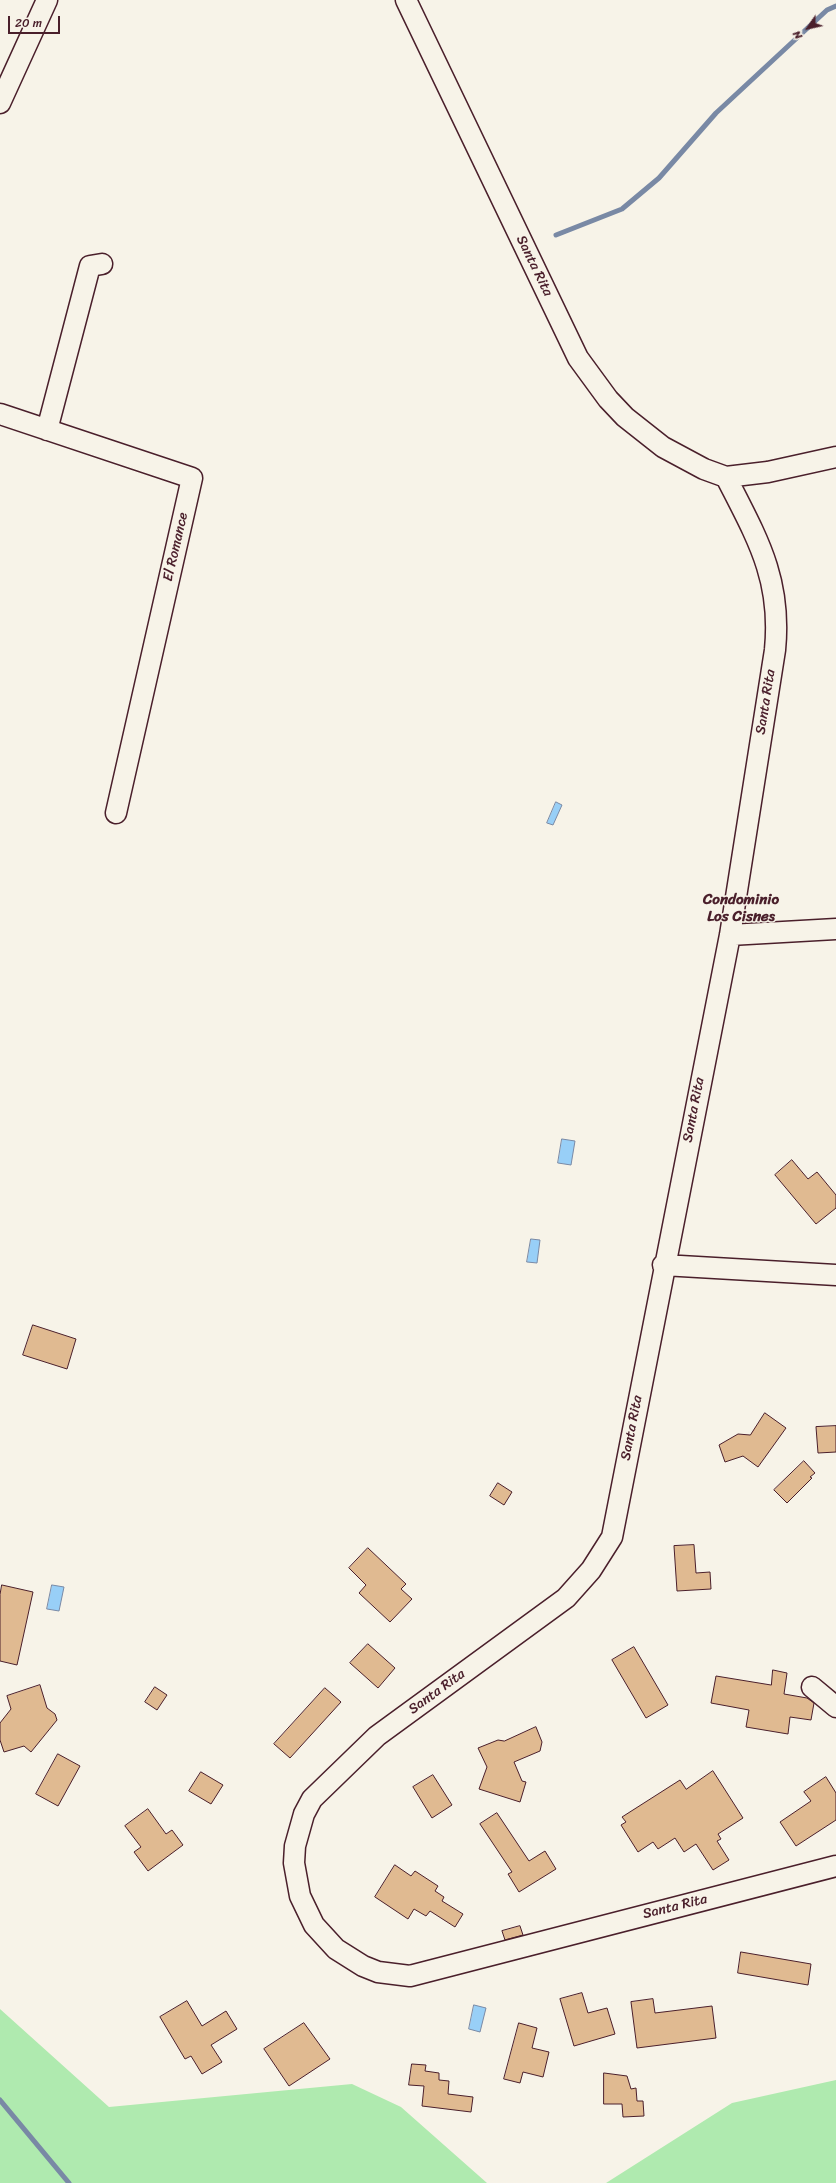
<!DOCTYPE html>
<html>
<head>
<meta charset="utf-8">
<style>
  body { margin:0 }
  #map { position:relative; width:836px; height:2183px; overflow:hidden; background:#f7f3e8; font-family:Sriracha,sans-serif }
  canvas { display:block }
  .north { position:absolute; left:788px; top:8px; width:40px; height:40px; -webkit-text-stroke:3px #f7f3e8; paint-order:stroke; rotate:236deg; font-size:11px; font-weight:700; line-height:16px; text-align:center; color:#4a1f2b }
  .north::after { content:''; display:block; margin:auto; width:14px; height:18px; background:#4a1f2b; clip-path:polygon(50% 0,100% 100%,50% 72%,0 100%) }
  .scale { position:absolute; left:8px; top:16px; width:52px; height:18px; box-sizing:border-box; border:2px solid #4a1f2b; border-top:0; padding-left:5px; font-size:12px; line-height:14px; white-space:nowrap; color:#4a1f2b; -webkit-text-stroke:3px #f7f3e8; paint-order:stroke }
</style>
</head>
<body>
<div id="map">
<canvas width="836" height="2183"></canvas>
<div class="north">N</div>
<div class="scale">20 m</div>
</div>
<script>
const context = document.querySelector('canvas').getContext('2d');
context.lineJoin = 'round';
function paint(path, color) { context.fillStyle = color; context.fill(path, 'evenodd'); }
function trace(path, color, width, dash) { context.strokeStyle = color; context.lineWidth = width; context.lineCap = dash ? 'butt' : 'round'; context.setLineDash(dash || []); context.stroke(path); }
function drawText(font, color, halo, rows, align = 'center') {
  context.font = font + ' Sriracha,sans-serif'; context.lineWidth = 3; context.setLineDash([]); context.textBaseline = 'middle'; context.strokeStyle = halo; context.fillStyle = color; for (const [text, x, y, turn = 0] of rows) {
    context.save(); context.translate(x, y); context.rotate((+turn || 0) * Math.PI / 180); context.textAlign = isNaN(turn) ? turn : align; if (halo) context.strokeText(text, 0, 0); context.fillText(text, 0, 0); context.restore();
  }
}
paint(new Path2D(`
  M0,2009L109,2107L352,2084L401,2107L487,2183H0Z
  M836,2080V2183H606L732,2103Z`), '#afeaaf');
const water = new Path2D(`
  M556,802L562,805L553,825L547,823Z
  M562,1139L575,1141L571,1165L558,1163Z
  M531,1239L540,1240L537,1263L527,1262Z
  M52,1585L64,1587L59,1611L47,1609Z
  M474,2005L486,2008L480,2032L469,2029Z`);
paint(water, '#98cff7');
trace(water, '#7989a5', 1);
trace(new Path2D(`
  M556,235L622,209L659,178L716,113L827,10L836,6
  M0,2100L69,2183`), '#7989a5', 5);
const building = new Path2D(`
  M792,1160L808,1179L817,1172L836,1195V1208L816,1224L775,1175Z
  M33,1325L76,1339L67,1369L23,1355Z
  M765,1413L786,1428L758,1467L743,1456L725,1462L719,1445L738,1434L750,1435Z
  M836,1426V1452L818,1453L816,1427Z
  M804,1461L815,1473L810,1477L812,1478L787,1503L774,1490Z
  M498,1483L512,1492L504,1505L490,1496Z
  M694,1545L696,1573L710,1572L711,1589L677,1591L674,1546Z
  M368,1548L406,1584L401,1589L412,1599L390,1622L359,1593L366,1585L349,1568Z
  M2,1585L33,1592L17,1665L0,1661V1595Z
  M368,1644L395,1668L378,1688L350,1663Z
  M634,1647L668,1705L646,1718L612,1660Z
  M773,1670L787,1673L784,1694L807,1698L814,1703L811,1720L790,1717L788,1734L746,1727L749,1710L711,1703L716,1676L771,1685Z
  M40,1685L47,1708L55,1714L57,1720L31,1752L24,1746L4,1752L0,1740V1723L11,1709L7,1696Z
  M155,1687L167,1695L157,1710L145,1702Z
  M325,1688L341,1702L290,1758L274,1744Z
  M536,1727L542,1742L540,1751L514,1762L522,1781L526,1782L520,1802L479,1789L487,1767L478,1748L498,1740L504,1741Z
  M58,1754L80,1766L58,1806L36,1794Z
  M713,1771L743,1818L718,1834L721,1839L717,1841L729,1860L713,1870L696,1844L684,1852L675,1838L658,1849L653,1842L638,1852L621,1825L626,1822L622,1817L680,1780L686,1789Z
  M201,1772L223,1785L211,1804L189,1791Z
  M433,1775L452,1805L432,1818L413,1787Z
  M826,1777L836,1793V1820L796,1846L780,1822L811,1801L804,1792Z
  M148,1809L166,1834L172,1830L183,1845L148,1871L134,1852L141,1847L125,1826Z
  M497,1813L529,1861L545,1851L556,1869L519,1892L508,1874L512,1872L480,1824Z
  M395,1865L411,1876L415,1871L438,1886L435,1891L444,1897L442,1901L463,1914L455,1927L430,1911L426,1916L414,1909L408,1919L375,1897Z
  M520,1926L523,1935L505,1940L502,1931Z
  M741,1952L811,1964L808,1985L738,1973Z
  M582,1993L588,2013L607,2008L615,2034L574,2046L560,1999Z
  M653,1999L655,2013L712,2006L716,2038L637,2048L631,2002Z
  M187,2001L202,2026L226,2011L237,2029L211,2045L222,2062L202,2074L191,2056L185,2059L160,2017Z
  M304,2023L330,2059L289,2086L264,2049Z
  M519,2023L537,2028L532,2048L549,2052L543,2077L523,2072L520,2083L504,2079Z
  M412,2064L426,2065L425,2071L439,2073V2080L449,2081L448,2094L473,2097L471,2112L422,2106L424,2086L409,2085Z
  M604,2073L627,2076L631,2089L636,2088L637,2101H643L644,2116L623,2117L622,2104H604Z`);
paint(building, '#e0ba91');
trace(building, '#4a1f2b', 1);
const minor = new Path2D(`
  M406,0L578,358L608,399L625,417L663,447L704,469L726,477L768,472L836,457
  M0,103L47,0
  M0,414L192,478L116,813
  M47,430L90,266L102,264
  M726,477C757,538 782,579 775,650L730,935L612,1537L591,1570L566,1598L377,1736L312,1799L304,1814L295,1846L294,1863L300,1896L314,1925L336,1949L363,1966L378,1972L410,1976L836,1866
  M730,935L836,929
  M663,1265L836,1275
  M812,1687L836,1707`);
trace(minor, '#4a1f2b', 23);
trace(minor, '#f7f3e8', 20);
drawText('14px', '#4a1f2b', '#f7f3e8', [
  ["Santa Rita",534,266,64],
  ["El Romance",176,547,-77],
  ["Santa Rita",766,702,-81],
  ["Santa Rita",694,1110,-79],
  ["Santa Rita",632,1428,-79],
  ["Santa Rita",437,1692,-36],
  ["Santa Rita",675,1907,-14]
]);
drawText('bold 15px', '#4a1f2b', '#f7f3e8', [
  ["Condominio",741,900],
  ["Los Cisnes",741,917]
]);
</script>
</body>
</html>
